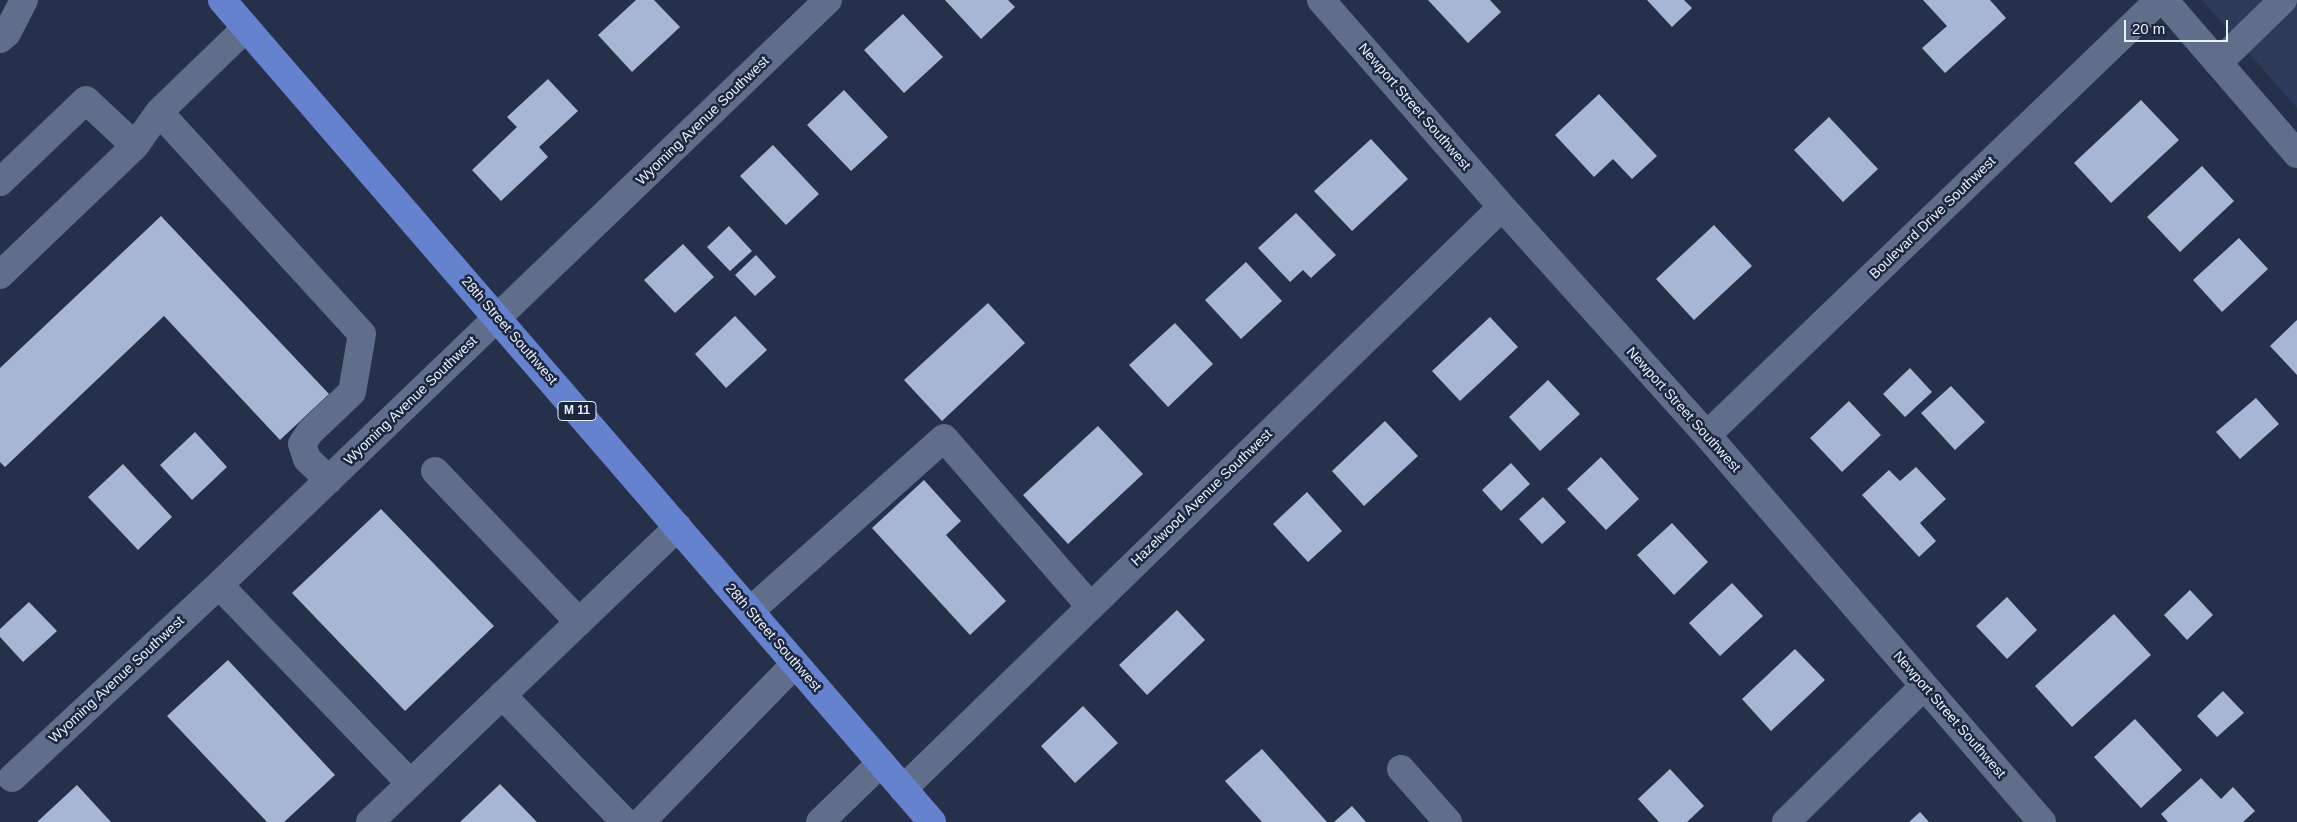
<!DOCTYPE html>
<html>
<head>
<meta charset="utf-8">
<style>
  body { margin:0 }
  #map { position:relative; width:2297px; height:822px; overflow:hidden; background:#26304a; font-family:Helvetica,sans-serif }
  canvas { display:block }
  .scale { position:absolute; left:2124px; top:20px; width:104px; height:22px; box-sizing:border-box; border:2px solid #eaf0fd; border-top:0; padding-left:6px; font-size:15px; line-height:18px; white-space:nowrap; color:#eaf0fd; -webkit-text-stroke:4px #1c263f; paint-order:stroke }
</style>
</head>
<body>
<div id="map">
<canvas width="2297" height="822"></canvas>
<div class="scale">20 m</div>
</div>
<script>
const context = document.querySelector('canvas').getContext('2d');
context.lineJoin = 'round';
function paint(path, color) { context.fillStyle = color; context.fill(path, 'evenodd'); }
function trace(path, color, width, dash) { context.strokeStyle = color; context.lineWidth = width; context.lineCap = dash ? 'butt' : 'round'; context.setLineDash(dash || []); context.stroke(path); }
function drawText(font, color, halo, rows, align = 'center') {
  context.font = font + ' Helvetica,sans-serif'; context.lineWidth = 5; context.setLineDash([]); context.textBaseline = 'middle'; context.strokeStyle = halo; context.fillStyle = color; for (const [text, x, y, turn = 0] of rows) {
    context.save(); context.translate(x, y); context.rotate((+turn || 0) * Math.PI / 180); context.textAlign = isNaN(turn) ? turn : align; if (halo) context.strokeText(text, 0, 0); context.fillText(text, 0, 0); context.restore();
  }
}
paint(new Path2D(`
  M2202,0H2297V108Z`), '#2d3a5a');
paint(new Path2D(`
  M636,0H654L680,27L632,72L598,35Z
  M945,0H1008L1015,7L981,39Z
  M1428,0H1490L1501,12L1468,43Z
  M1647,0H1684L1692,8L1672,27Z
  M1923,0H1990L2006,18L1945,73L1922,48L1947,26Z
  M903,14L943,57L904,93L864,50Z
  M548,79L578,111L539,147L548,157L501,201L472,170L517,127L507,117Z
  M844,90L888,137L851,171L807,125Z
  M1599,94L1657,156L1632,179L1613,159L1594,177L1555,135Z
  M2141,100L2179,140L2111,203L2074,163Z
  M1829,117L1878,169L1843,202L1794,150Z
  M1371,139L1408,179L1352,231L1314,191Z
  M773,145L819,194L786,225L740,176Z
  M2202,166L2234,201L2180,252L2147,217Z
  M1296,213L1336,255L1311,278L1303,270L1290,282L1258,248Z
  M161,216L329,394L280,440L164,316L5,467L0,462V368Z
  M1714,225L1752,266L1694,320L1656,279Z
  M729,226L752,251L730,271L707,247Z
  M2239,238L2268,269L2222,312L2193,280Z
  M683,244L714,277L675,313L644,280Z
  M756,255L776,277L755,296L735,275Z
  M1246,262L1282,301L1241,339L1205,300Z
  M988,303L1025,343L942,421L904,380Z
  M735,316L767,350L726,388L695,354Z
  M1490,317L1518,347L1460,401L1432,371Z
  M2297,320V375L2270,346Z
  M1175,323L1213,364L1168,407L1129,365Z
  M1910,368L1932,392L1905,417L1883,394Z
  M1548,380L1580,414L1540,451L1509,417Z
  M1951,386L1985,422L1955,450L1921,413Z
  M2256,398L2279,424L2240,459L2216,432Z
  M1849,401L1881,435L1842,472L1810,438Z
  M1385,421L1418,456L1364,506L1332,471Z
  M1098,426L1143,474L1068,544L1023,495Z
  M195,432L227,467L192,500L160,465Z
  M1601,457L1639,499L1606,530L1567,489Z
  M1511,463L1530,484L1501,511L1482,490Z
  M123,464L172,517L138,550L88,497Z
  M1916,467L1946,499L1920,523L1936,541L1919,557L1862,495L1889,470L1900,481Z
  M924,480L961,521L946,535L1006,601L970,635L872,528Z
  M1307,492L1342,531L1308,562L1273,524Z
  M1543,497L1566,522L1542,544L1519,519Z
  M381,509L494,626L405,711L292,593Z
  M1672,523L1708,562L1674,595L1637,555Z
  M1732,583L1763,616L1720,656L1689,623Z
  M2190,590L2213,615L2187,640L2164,615Z
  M2007,597L2037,630L2007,659L1976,626Z
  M29,602L57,631L23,662L0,637V629Z
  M1177,610L1205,640L1147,695L1119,665Z
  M2114,614L2151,655L2072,727L2035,686Z
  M1795,649L1825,680L1771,731L1742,699Z
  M228,660L335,775L284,822H267L167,716Z
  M2223,691L2244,713L2217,737L2197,716Z
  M1083,706L1118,743L1075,783L1041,746Z
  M2135,719L2182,770L2141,808L2094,757Z
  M1262,749L1327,822H1262L1225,781Z
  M1670,769L1704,806L1687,822H1659L1638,799Z
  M2201,778L2221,799L2233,787L2255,811L2243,822H2168L2161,814Z
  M500,784L537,822H460Z
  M77,785L111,822H37Z
  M1352,806L1366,822H1334Z
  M1920,812L1929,822H1909Z`), '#a8b6d6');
trace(new Path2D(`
  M1321,0L1502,207L1707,435L2042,822
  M2164,0L2297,154
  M0,39L7,33L24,0
  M2218,63L2283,0
  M159,112L362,334L352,392L310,432L302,444L307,459L329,480
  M0,182L86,100L135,146
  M0,275L135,146L159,112L246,28
  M1707,435L2159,0
  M435,471L579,622
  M219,585L410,783
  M750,611L944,438L1090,606
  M502,695L625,822
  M1401,769L1448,822
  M12,778L219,585L828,0
  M903,789L1502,207
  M370,822L678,527
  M641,822L795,664
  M820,822L881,763
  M1786,822L1924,686`), '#616e8b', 28);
trace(new Path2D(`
  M222,0L932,822`), '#6482ce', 28);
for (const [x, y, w] of [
  [577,411,38]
]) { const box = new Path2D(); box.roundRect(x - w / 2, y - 9.5, w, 19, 4); context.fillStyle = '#1c263f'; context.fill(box); trace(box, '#eaf0fd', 1); }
drawText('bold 12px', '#eaf0fd', null, [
  ["M 11",577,411]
]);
drawText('14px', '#eaf0fd', '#1c263f', [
  ["Newport Street Southwest",1414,107,49],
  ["Wyoming Avenue Southwest",703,121,-44],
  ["Boulevard Drive Southwest",1933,218,-44],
  ["28th Street Southwest",509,331,49],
  ["Wyoming Avenue Southwest",411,401,-44],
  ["Newport Street Southwest",1683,410,48],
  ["Hazelwood Avenue Southwest",1202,498,-44],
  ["28th Street Southwest",773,638,49],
  ["Wyoming Avenue Southwest",117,680,-43],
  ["Newport Street Southwest",1949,715,49]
]);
</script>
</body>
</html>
